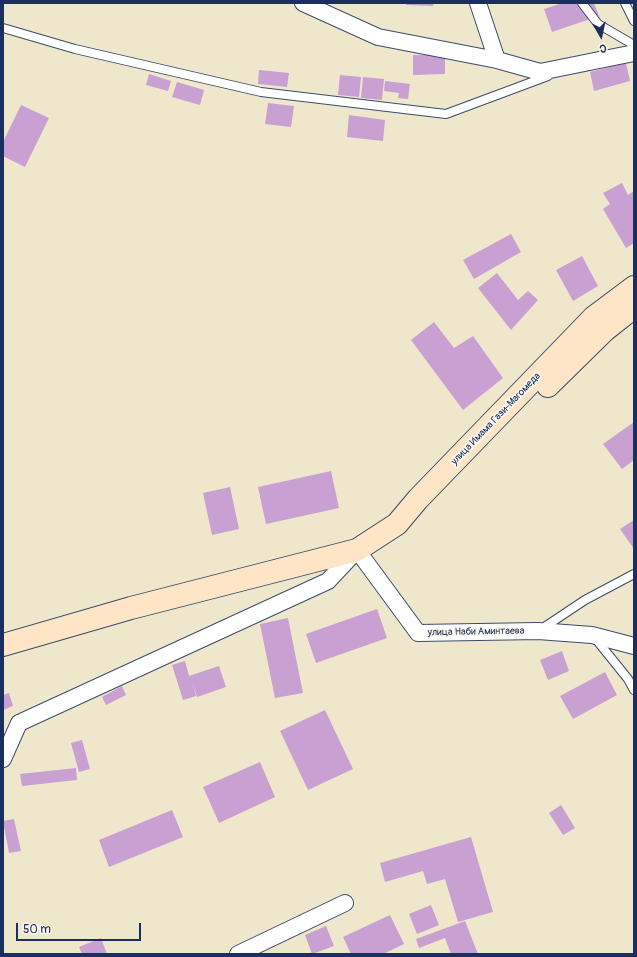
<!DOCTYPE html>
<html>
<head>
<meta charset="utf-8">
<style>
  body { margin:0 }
  #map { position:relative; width:637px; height:957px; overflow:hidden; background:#efe7cc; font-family:Pangolin,sans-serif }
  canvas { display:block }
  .frame { position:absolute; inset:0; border:4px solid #1b2f5e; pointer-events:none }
  .north { position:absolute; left:581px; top:16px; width:40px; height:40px; -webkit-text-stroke:3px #fbf7ec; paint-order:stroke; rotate:171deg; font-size:11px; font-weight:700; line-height:16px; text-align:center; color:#1b2f5e }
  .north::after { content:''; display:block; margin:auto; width:14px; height:18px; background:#1b2f5e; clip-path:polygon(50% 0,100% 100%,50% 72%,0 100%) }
  .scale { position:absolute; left:16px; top:923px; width:125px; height:18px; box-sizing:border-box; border:2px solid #1b2f5e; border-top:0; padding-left:5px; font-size:12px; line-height:14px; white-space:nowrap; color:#1b2f5e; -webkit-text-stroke:3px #fbf7ec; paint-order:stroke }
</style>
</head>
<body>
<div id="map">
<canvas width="637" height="957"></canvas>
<div class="frame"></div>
<div class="north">С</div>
<div class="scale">50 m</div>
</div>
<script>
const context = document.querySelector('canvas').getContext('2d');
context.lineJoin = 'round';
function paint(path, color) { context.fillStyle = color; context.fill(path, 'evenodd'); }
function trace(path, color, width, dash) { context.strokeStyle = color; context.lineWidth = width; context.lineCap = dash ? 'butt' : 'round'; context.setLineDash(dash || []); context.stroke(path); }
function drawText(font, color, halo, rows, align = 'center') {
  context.font = font + ' Pangolin,sans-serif'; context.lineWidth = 3.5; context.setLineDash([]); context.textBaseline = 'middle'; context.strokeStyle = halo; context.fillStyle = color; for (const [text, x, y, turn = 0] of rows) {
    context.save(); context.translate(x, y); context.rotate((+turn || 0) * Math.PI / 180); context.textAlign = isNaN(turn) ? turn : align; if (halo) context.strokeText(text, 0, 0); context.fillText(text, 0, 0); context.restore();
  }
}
paint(new Path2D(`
  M406,3H434L433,6L406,5Z
  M562,3H594L599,16L552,32L544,9Z
  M413,55H445V74L413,75Z
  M626,63L630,81L594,91L590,72Z
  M259,70L289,73L287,87L258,84Z
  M149,74L171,81L168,91L146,85Z
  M340,75L361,77L359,97L338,95Z
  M363,77L384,79L382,100L361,98Z
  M385,81L410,84L408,99L398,98L399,93L384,91Z
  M177,82L204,90L200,105L172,97Z
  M268,103L294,106L291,127L265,124Z
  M21,105L49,118L25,167L3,156V142Z
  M349,115L385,120L383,141L347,137Z
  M622,183L628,195L634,191V243L626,248L603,209L610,204L603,193Z
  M511,234L521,252L474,279L463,260Z
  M582,256L598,286L573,301L556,270Z
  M497,273L518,300L528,291L538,300L511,330L478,288Z
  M434,322L454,348L473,336L503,378L463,410L411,340Z
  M634,422V460L622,469L603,444Z
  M331,471L339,508L266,524L258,487Z
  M230,487L239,529L212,535L203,493Z
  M634,520V549L620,529Z
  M377,609L387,638L316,663L306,634Z
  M288,618L303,693L275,698L260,624Z
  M562,651L569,671L548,680L540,660Z
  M185,661L189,676L219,666L226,687L197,697L192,682L196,696L183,700L172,665Z
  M605,672L617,695L573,719L560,696Z
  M122,686L126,695L106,705L102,697Z
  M9,693L13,706L3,710V695Z
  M325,710L353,769L308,790L280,731Z
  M82,740L90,769L79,772L71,743Z
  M260,762L275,797L219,823L203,787Z
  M76,768L77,780L22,786L20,774Z
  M561,805L575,828L563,835L549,813Z
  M172,810L183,837L109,867L99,840Z
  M14,819L21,851L9,853L3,821Z
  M471,837L493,912L458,922L445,879L427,884L423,871L385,882L380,863Z
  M431,905L439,925L417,934L409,914Z
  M390,915L404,944L383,954H351L343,937Z
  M465,921L478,954H451L445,938L419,948L416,939Z
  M326,926L334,946L312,954L305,935Z
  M101,938L107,954H82L79,947Z`), '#c8a0d2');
const service = new Path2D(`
  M582,3L598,24L634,45
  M625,3L634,21
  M3,28L75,49L261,92L446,114L548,76
  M540,630L585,600L634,574
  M595,638L628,679L634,690`);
const minor = new Path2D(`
  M303,3L378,37L497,60L540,72L634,53
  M478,3L497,60
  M3,759L19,723L328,581L357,550L418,633L538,631L592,635L634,646
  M238,954L345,903`);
const secondary = new Path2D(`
  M548,386L605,330L634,307
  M3,645L131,608L357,550L397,524L418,499L594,317L634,287`);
trace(service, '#3b4b6e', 10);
trace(minor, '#3b4b6e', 18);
trace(secondary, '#3b4b6e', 24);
trace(service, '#fff', 8);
trace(minor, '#fff', 16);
trace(secondary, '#fde5c5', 22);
drawText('10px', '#1b2f5e', '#fbf7ec', [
  ["улица Имама Гази-Магомеда",496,419,-46],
  ["улица Наби Аминтаева",476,632,-1]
]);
</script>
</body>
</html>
